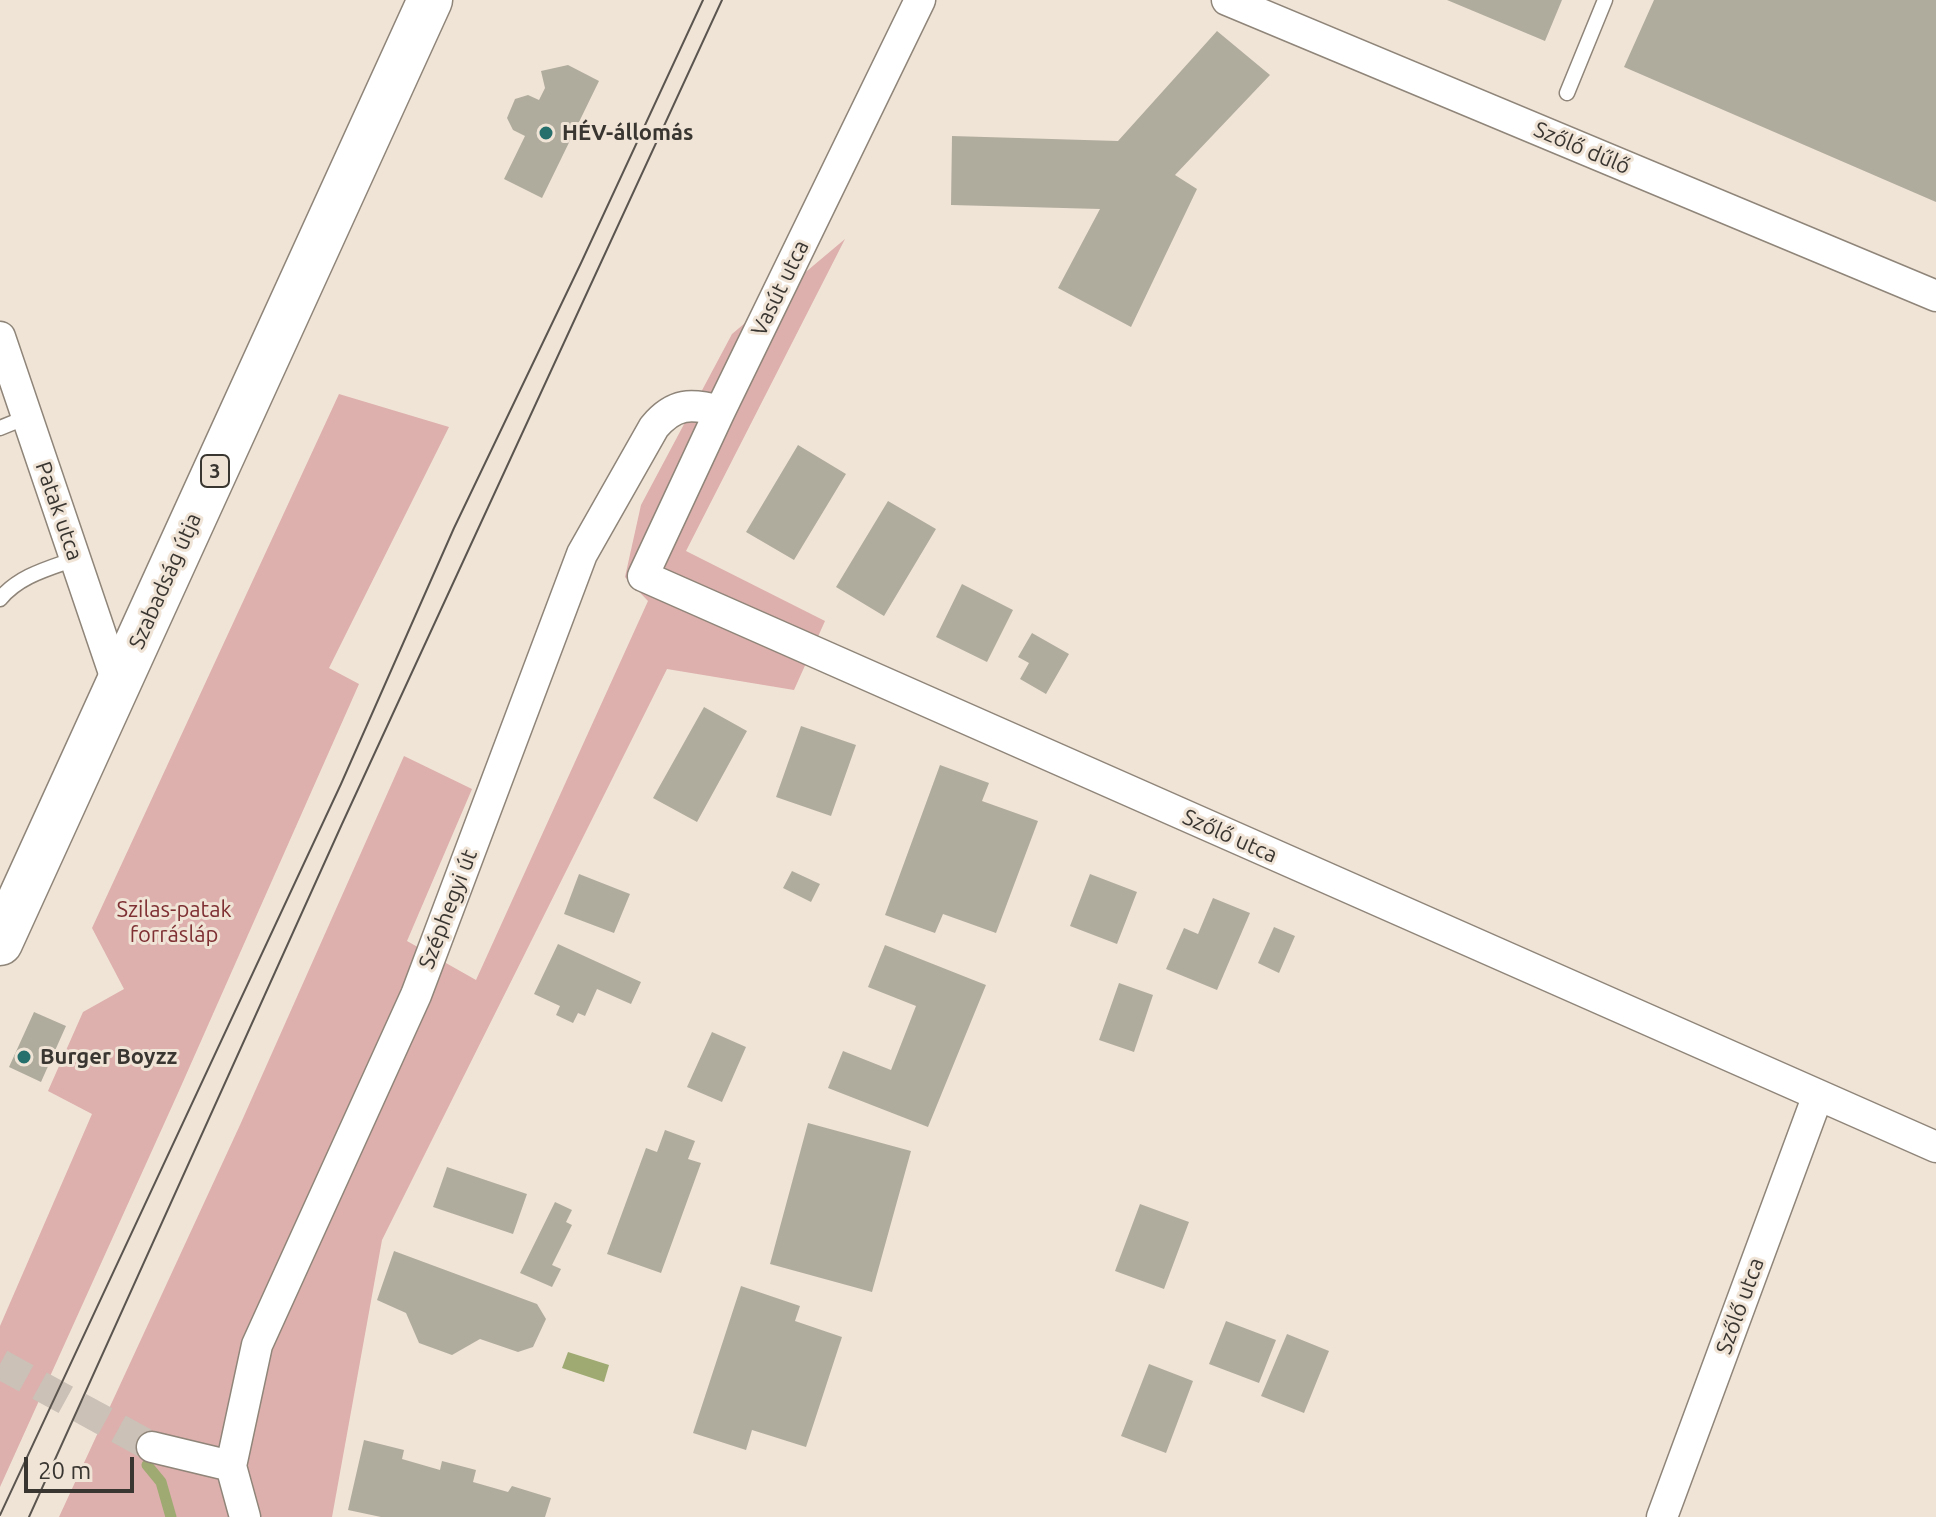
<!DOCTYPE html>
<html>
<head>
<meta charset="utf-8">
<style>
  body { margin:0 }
  #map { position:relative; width:1936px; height:1517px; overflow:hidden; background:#f0e4d7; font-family:Ubuntu,sans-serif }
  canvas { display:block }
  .scale { position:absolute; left:24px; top:1457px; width:110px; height:36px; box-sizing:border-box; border:4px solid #393530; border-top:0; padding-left:10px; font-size:24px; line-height:28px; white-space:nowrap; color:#393530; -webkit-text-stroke:6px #f0e4d7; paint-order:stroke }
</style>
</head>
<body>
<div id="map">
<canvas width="1936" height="1517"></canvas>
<div class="scale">20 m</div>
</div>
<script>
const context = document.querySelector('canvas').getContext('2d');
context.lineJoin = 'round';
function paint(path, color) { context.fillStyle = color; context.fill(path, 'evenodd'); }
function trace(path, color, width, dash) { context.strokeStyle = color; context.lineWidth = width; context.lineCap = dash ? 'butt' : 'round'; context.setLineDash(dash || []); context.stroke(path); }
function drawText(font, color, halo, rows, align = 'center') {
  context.font = font + ' Ubuntu,sans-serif'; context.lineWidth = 6; context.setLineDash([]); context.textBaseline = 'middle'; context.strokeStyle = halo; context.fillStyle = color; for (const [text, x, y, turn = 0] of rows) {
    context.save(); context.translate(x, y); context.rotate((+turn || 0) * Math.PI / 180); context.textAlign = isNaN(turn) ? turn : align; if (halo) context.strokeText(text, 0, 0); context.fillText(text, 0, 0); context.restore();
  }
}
paint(new Path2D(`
  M845,239L686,551L825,621L794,690L667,669L382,1240L332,1517H59L240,1125L404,756L472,789L407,941L476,980L648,601L625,577L641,505L732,334Z
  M339,394L449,427L329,668L359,684L178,1093L0,1487V1326L92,1114L48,1091L83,1012L124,989L92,928Z`), '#ddafad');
paint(new Path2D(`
  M568,1352L609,1365L604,1382L562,1368Z`), '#9eaa71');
trace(new Path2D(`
  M147,1465L161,1482L171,1517`), '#9eaa71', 11);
paint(new Path2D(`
  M1447,0H1562L1545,41Z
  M1654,0H1936V202L1624,67Z
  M1217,31L1270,75L1175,175L1197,189L1131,327L1058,288L1100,209L951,205L952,136L1118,141Z
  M568,65L599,81L542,198L504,179L525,136L513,130L507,118L515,99L528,95L539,100L545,88L541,71Z
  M798,445L846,474L794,560L746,532Z
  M888,501L936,529L884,616L836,587Z
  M962,584L1013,610L987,662L936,637Z
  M1032,633L1069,654L1046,694L1020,679L1029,663L1018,657Z
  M704,707L747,731L697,822L653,798Z
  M801,726L856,745L831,816L776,797Z
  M940,765L989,783L982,801L1038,821L996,933L943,914L935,933L885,915Z
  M792,871L820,884L811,902L783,888Z
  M579,874L630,894L614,933L564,914Z
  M1090,874L1137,892L1117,944L1070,926Z
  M1213,898L1250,913L1217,990L1166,969L1184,928L1198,934Z
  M1274,927L1295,936L1279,973L1258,963Z
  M558,944L641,982L631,1004L597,989L585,1016L578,1013L573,1023L556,1015L560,1006L534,994Z
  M885,945L986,985L928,1127L828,1088L843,1051L891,1070L916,1006L868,987Z
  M1119,983L1153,995L1134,1052L1099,1040Z
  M34,1012L66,1026L41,1082L9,1067Z
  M712,1032L746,1047L722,1102L687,1087Z
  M808,1123L911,1151L872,1292L770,1264Z
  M665,1130L695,1141L688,1159L701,1163L661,1273L607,1254L646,1148L657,1152Z
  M447,1167L527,1194L513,1234L433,1207Z
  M555,1202L572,1210L566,1222L572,1225L552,1265L561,1269L552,1287L520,1273Z
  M1140,1204L1189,1222L1164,1289L1115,1271Z
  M394,1251L537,1304L546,1319L533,1347L518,1352L480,1339L452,1355L419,1343L406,1313L377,1300Z
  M741,1286L800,1306L795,1321L842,1337L806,1447L752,1430L746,1450L693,1433Z
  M1226,1321L1276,1340L1259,1383L1209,1364Z
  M1287,1334L1329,1351L1304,1413L1261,1396Z
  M1149,1364L1193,1381L1166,1453L1121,1436Z
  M364,1440L404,1450L402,1459L440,1470L442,1461L476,1470L473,1482L508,1492L512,1486L551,1498L545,1517H381L348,1510Z`), '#b0ac9d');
trace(new Path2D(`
  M0,1364L152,1447`), '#cbc1b6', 30, [30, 15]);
const service = new Path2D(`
  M1567,93L1605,0
  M0,428L27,417
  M0,599C19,576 47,569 75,559`);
const minor = new Path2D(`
  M920,0L720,411L643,576L1936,1147
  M1227,0L1936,296
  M0,337L118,685
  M152,1447L231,1466
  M245,1517L231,1466L257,1345L416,995L582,554L654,427C674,403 691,403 720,411
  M1662,1517L1818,1095`);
const primary = new Path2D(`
  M0,943L430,0`);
trace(service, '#8f8579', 17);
trace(minor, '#8f8579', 33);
trace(primary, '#8f8579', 47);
trace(service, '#fff', 14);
trace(minor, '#fff', 30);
trace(primary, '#fff', 44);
trace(new Path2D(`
  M0,1515L341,784L454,528L581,263L703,0
  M29,1517L342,824L722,0`), '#5b554f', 2);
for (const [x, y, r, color] of [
  [546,133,8,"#25706d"],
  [24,1057,8,"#25706d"]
]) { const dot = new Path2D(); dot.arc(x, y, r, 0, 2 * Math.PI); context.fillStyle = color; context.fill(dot); trace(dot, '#f0e4d7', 3); }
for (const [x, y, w] of [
  [215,471,28]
]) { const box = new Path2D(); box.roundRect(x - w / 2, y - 16, w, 32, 6); context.fillStyle = '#f0e4d7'; context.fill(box); trace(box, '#393530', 2); }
drawText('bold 20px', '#393530', null, [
  ["3",215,471]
]);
drawText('bold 22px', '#393530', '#f0e4d7', [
  ["HÉV-állomás",562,133],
  ["Burger Boyzz",40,1057]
], 'left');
drawText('22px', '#393530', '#f0e4d7', [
  ["Szőlő dűlő",1582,148,23],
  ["Vasút utca",780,288,-64],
  ["Patak utca",59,511,71],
  ["Szabadság útja",165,581,-66],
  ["Szőlő utca",1230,836,24],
  ["Széphegyi út",448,909,-69],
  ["Szőlő utca",1740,1306,-70]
]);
drawText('22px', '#7e3033', '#f0e4d7', [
  ["Szilas-patak",174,910],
  ["forrásláp",174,935]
]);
</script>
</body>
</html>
